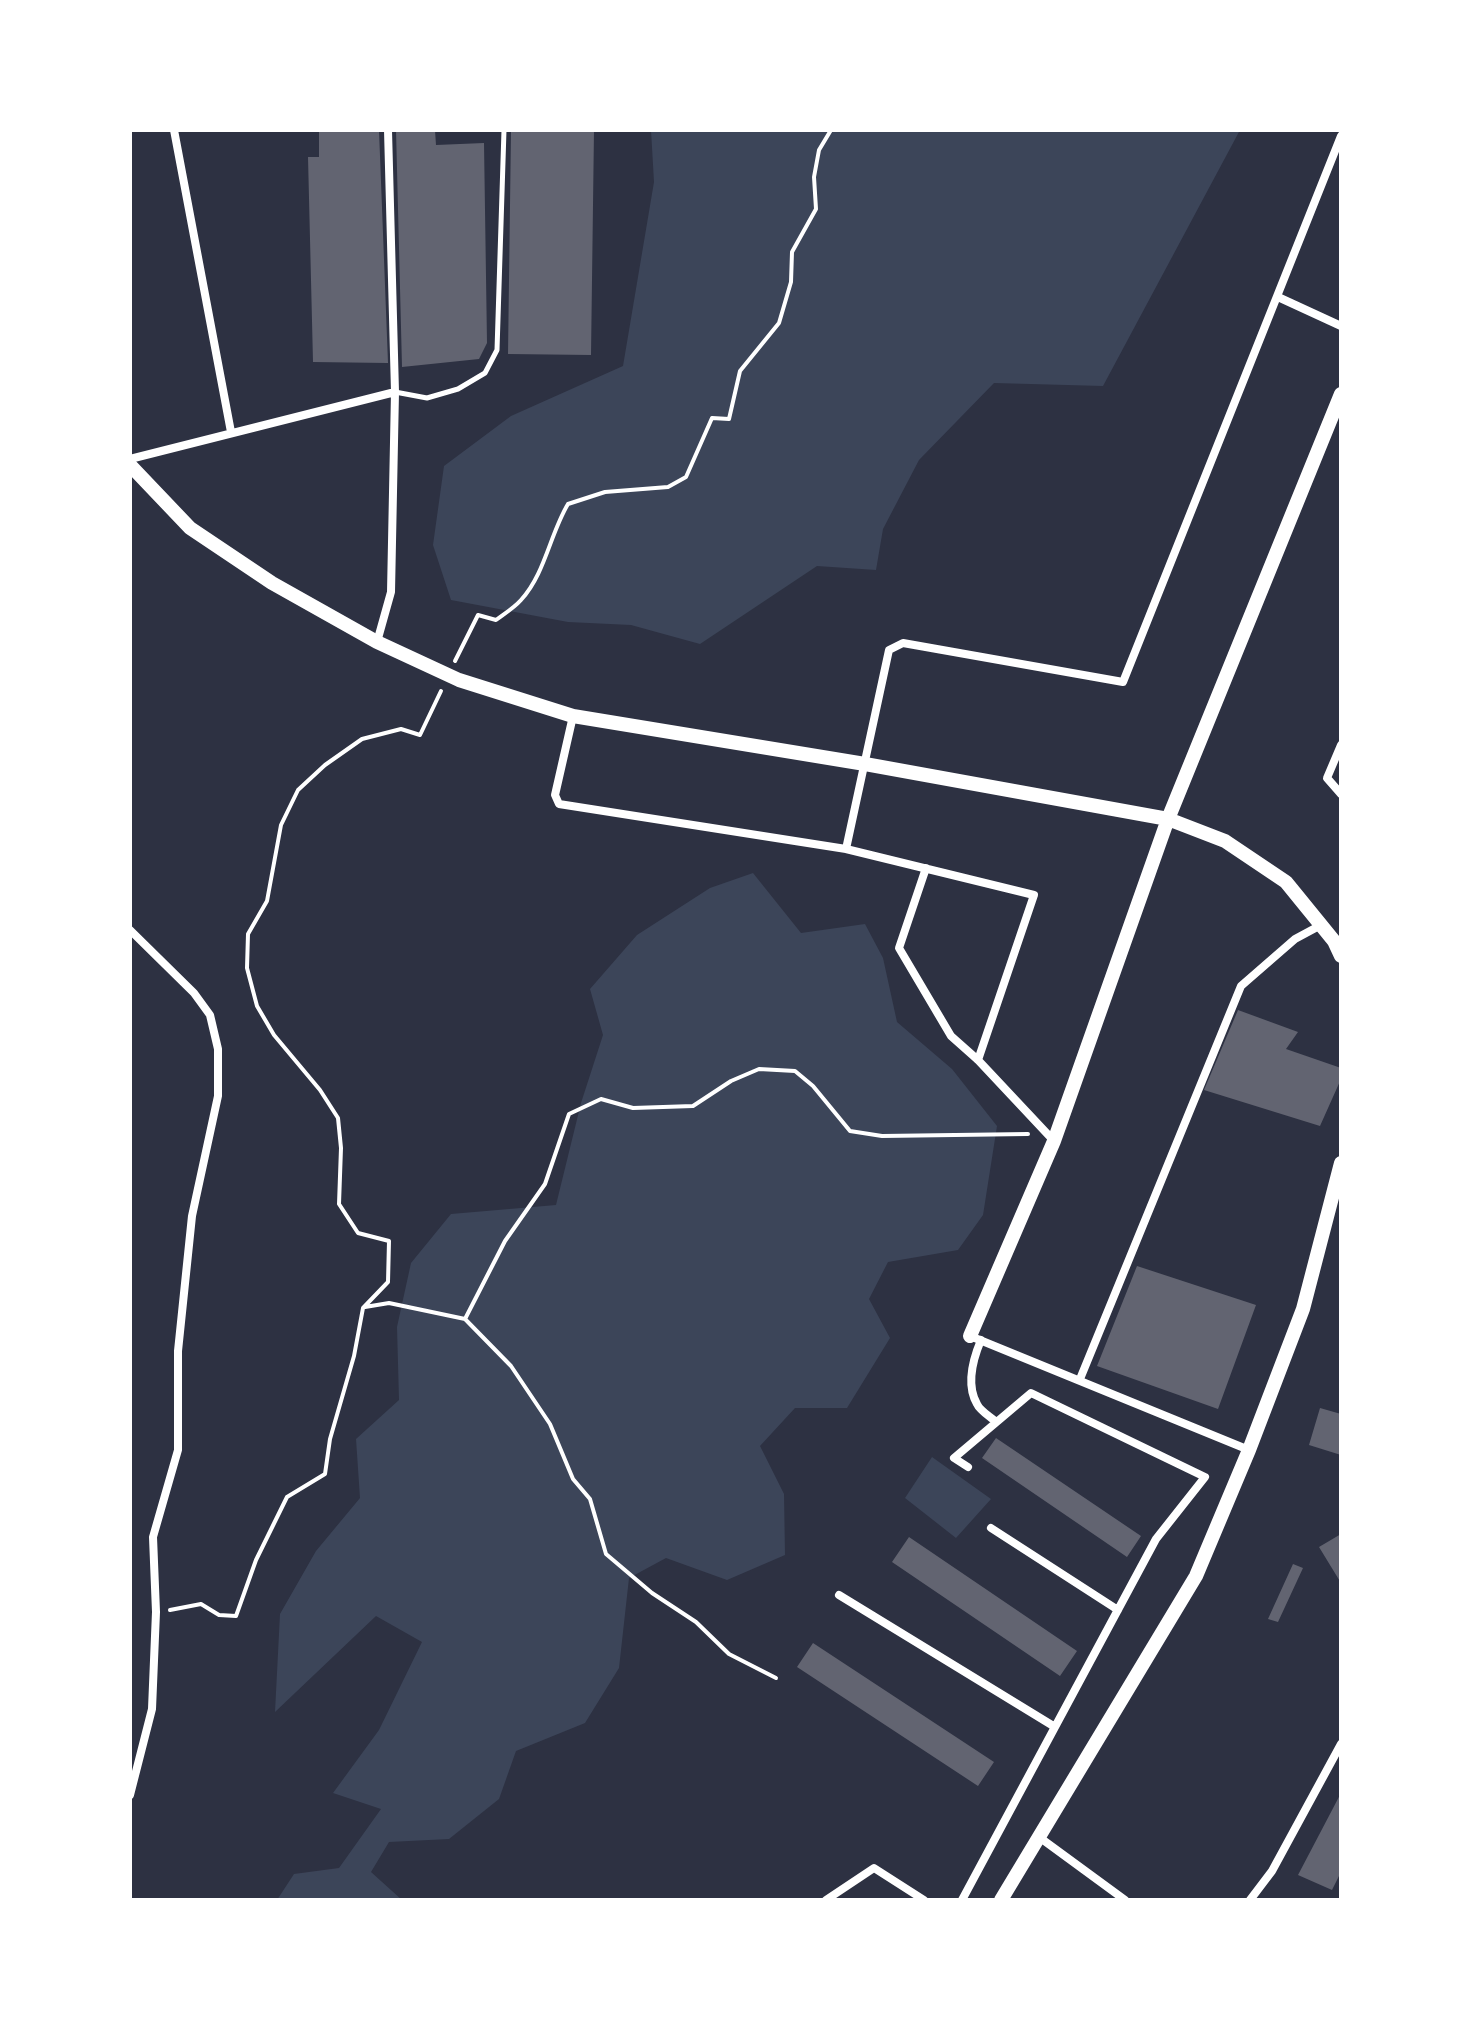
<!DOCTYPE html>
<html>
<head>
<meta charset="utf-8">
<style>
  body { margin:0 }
  #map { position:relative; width:1471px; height:2030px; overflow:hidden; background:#2d3142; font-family:Mulish,sans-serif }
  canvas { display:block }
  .frame { position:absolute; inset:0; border:132px solid #fff; pointer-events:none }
</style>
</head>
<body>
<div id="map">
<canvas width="1471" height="2030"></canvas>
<div class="frame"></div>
</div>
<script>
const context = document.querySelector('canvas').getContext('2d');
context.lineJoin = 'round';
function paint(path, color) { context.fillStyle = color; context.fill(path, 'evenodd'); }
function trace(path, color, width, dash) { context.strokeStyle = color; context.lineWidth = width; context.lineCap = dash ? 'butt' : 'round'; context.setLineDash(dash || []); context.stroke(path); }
paint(new Path2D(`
  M651,130H1240L1103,386L994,383L919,460L883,529L876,570L817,566L700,644L631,625L568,622L451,600L433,545L444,466L511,416L623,366L654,182Z
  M753,873L801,933L865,924L883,958L897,1022L952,1069L997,1126L983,1215L958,1250L888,1262L869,1299L890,1338L847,1408H795L760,1446L784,1494L785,1555L727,1580L666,1558L629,1578L619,1668L585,1723L516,1751L499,1799L449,1839L389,1842L371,1872L402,1900H277L294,1874L339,1868L381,1809L333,1793L379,1730L422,1642L376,1616L275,1712L280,1614L316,1551L360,1498L356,1439L399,1400L397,1327L411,1263L451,1214L556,1205L581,1103L603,1035L590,989L637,935L710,888Z
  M932,1457L991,1499L956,1538L905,1498Z`), '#3c4559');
paint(new Path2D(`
  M319,130H379L388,363L313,362L308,157H319Z
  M396,130H435L436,145L484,143L487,343L479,359L402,367Z
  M511,130H594L591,355L508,354Z
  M1238,1010L1298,1032L1286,1049L1341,1068V1079L1320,1126L1204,1090Z
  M1137,1266L1256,1305L1218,1409L1097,1366Z
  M1320,1408L1341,1414V1455L1309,1445Z
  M996,1438L1141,1536L1127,1557L982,1458Z
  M1341,1534V1583L1319,1547Z
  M909,1537L1077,1651L1060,1676L892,1562Z
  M1293,1564L1303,1568L1278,1622L1268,1619Z
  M813,1643L994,1762L978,1786L797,1667Z
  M1341,1793V1872L1332,1890L1298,1875Z`), '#626471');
trace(new Path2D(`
  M455,661L478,615L496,620C504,614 514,608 521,600C545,574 550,534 568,504L605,492L668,487L686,477L712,418L729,419L740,371L779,323L791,282L792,252L816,209L814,177L819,150L831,130
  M365,1307L389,1303L465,1319L505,1241L545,1184L569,1114L601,1099L633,1108L693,1106L731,1081L759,1069L795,1071L813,1086L850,1131L882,1136L1028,1134
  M465,1319L511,1366L550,1424L573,1479L590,1499L606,1554L652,1593L696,1622L729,1654L776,1678
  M170,1610L201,1604L219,1615L236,1616L256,1560L287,1497L325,1474L330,1439L354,1356L363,1308L388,1282L389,1241L358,1233L339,1204L341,1148L338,1118L320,1090L274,1035L257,1006L247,968L248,934L267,901L281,825L298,790L325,765L362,739L401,729L420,735L441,691`), '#fff', 4);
trace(new Path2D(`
  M395,392L427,398L458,389L485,373L497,350L504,130`), '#fff', 5);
trace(new Path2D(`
  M174,130L231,432
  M1278,297L1341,326
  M130,459L395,392
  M377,642L391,592L395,392L388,130
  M573,716L555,795L559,804L846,849L1034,895L978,1060
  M1341,745L1327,778L1341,794
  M846,849L889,650L903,643L1123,682L1341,136
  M926,868L899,948L951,1036L978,1060L1054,1141
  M130,930L194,993L210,1015L218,1049V1096L192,1216L178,1351V1450L153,1537L156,1612L152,1709L130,1795
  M970,1336L1249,1450
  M981,1340C973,1359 966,1385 977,1404C980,1411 991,1417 996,1422
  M1080,1379L1241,986L1295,939L1321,925
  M991,1528L1118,1610
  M839,1595L1055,1727
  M1039,1837L1125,1900
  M826,1900L874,1868L924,1900
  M962,1900L1156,1539L1205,1477L1031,1393L954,1458L968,1467
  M1250,1900L1272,1871L1341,1744`), '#fff', 8);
trace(new Path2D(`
  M130,465L190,528L272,583L377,642L459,680L573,716L865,764L1168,819L1225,841L1286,882L1334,941L1341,956
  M970,1336L1054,1141L1168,819L1341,394
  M1001,1900L1196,1576L1249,1450L1303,1309L1341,1163`), '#fff', 14);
</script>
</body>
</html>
